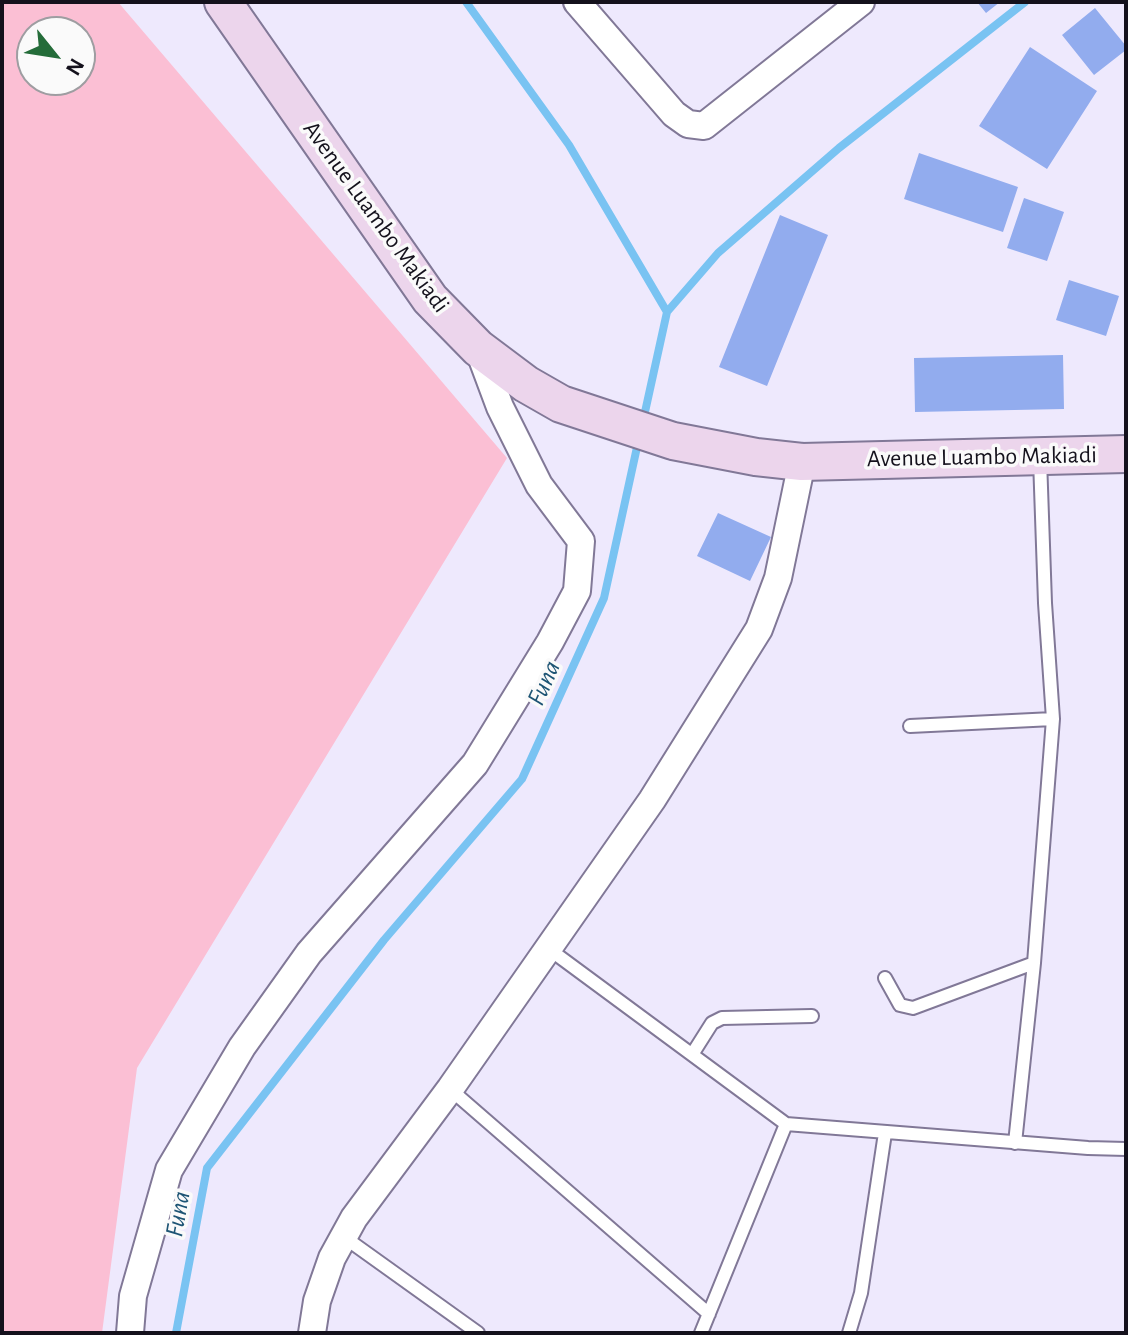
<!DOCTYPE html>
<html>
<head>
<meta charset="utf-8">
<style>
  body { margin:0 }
  #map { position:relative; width:1128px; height:1335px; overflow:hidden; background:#eee9fd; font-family:"Alegreya Sans",sans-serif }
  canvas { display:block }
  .frame { position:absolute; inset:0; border:4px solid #14111c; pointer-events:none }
  .north { position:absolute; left:16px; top:16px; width:80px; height:80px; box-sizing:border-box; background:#fafafa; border:2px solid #9e9da1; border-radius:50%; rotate:120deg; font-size:22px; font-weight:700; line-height:32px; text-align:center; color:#14111c }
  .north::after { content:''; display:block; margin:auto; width:28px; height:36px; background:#246c39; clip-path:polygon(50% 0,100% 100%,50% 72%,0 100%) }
</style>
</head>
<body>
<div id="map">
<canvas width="1128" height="1335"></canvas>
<div class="frame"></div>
<div class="north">N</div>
</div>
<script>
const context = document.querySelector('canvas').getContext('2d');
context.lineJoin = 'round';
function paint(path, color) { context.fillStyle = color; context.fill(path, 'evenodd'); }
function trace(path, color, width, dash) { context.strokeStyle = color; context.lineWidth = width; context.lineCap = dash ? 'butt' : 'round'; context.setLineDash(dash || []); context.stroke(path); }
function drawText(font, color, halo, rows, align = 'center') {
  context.font = font + ' "Alegreya Sans",sans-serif'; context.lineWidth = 7; context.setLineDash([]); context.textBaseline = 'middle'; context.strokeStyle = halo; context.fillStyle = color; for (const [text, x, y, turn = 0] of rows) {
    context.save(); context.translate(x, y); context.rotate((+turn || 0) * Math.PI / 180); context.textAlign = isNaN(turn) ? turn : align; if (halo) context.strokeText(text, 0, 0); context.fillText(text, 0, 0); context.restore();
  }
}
paint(new Path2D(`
  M2,2H118L507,458L137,1068L102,1333H2ZM32,32H80V80H32Z`), '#fbbfd4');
trace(new Path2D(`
  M466,2L569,145L667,312L643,421
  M667,312L718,253L839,148L1025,2
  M176,1333L207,1168L384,940L522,779L604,598L639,438`), '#79c3f2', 8);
paint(new Path2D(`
  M977,2H1000L986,13Z
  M1095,8L1126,46V50L1094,75L1062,35Z
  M1030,47L1097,91L1047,169L979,126Z
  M919,153L1018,187L1003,232L904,199Z
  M1024,198L1064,212L1047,261L1007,248Z
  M780,215L828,235L767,386L719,367Z
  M1069,280L1119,296L1106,336L1056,320Z
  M1063,355L1064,409L915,412L914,358Z
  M718,513L771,537L750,581L697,556Z`), '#92acee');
const service = new Path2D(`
  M910,726L1053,719
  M549,949L786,1124L1088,1148L1126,1149
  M885,978L900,1005L913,1008L1034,963
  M693,1053L712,1023L722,1018L812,1016
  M450,1089L709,1314
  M1015,1143L1034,963L1053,719L1045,603L1040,459
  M344,1237L478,1333
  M701,1333L786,1124
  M849,1333L861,1293L885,1133`);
const minor = new Path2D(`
  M577,2L674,114L688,124L704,126L861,2
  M130,1333L133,1296L169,1170L242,1047L309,953L475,764L550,642L577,591L581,541L539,485L500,407L478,348
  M312,1333L317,1301L332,1258L354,1218L450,1089L652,800L759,629L778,578L802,462`);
const secondary = new Path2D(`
  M223,2L430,299L478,348L526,384L561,404L673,441L756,457L802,462L1126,454`);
trace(service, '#817897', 16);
trace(minor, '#817897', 30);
trace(secondary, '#817897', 40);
trace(service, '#fff', 12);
trace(minor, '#fff', 26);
trace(secondary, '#ecd5ec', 36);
drawText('24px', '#14111c', '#fafafa', [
  ["Avenue Luambo Makiadi",376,217,54],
  ["Avenue Luambo Makiadi",982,457,-1]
]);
drawText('italic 26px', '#1d5474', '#fafafa', [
  ["Funa",544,683,-66],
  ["Funa",178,1214,-80]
]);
</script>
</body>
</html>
